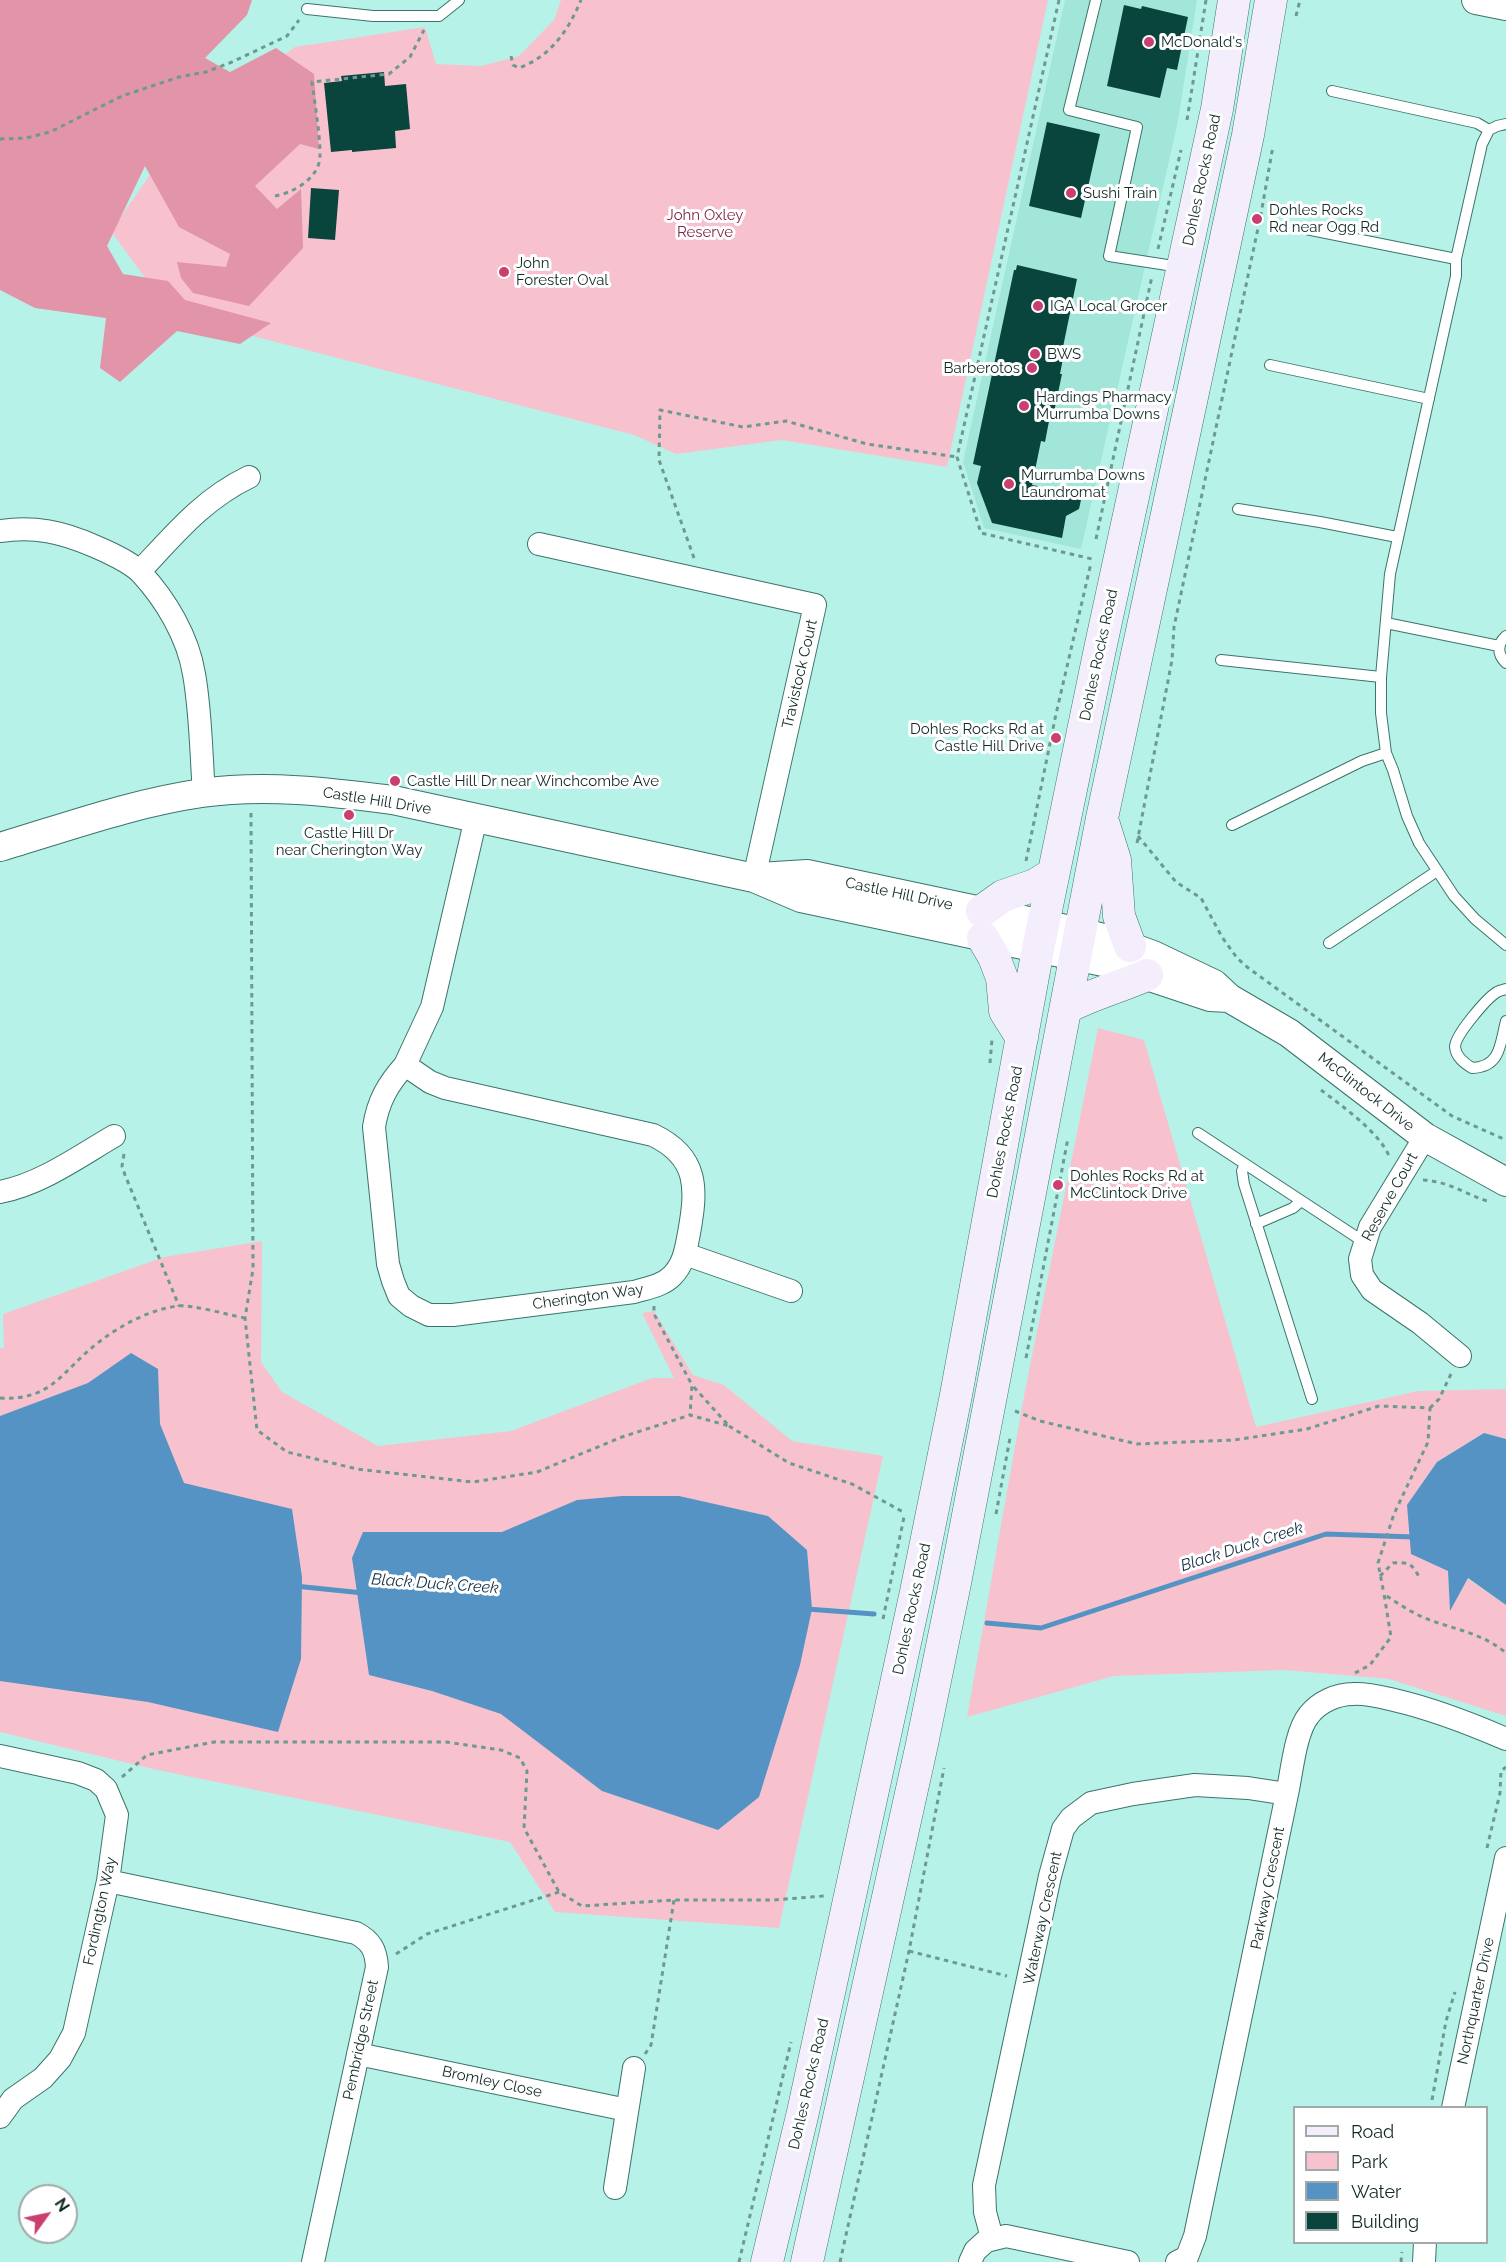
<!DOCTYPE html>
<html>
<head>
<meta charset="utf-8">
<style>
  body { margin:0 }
  #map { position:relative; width:1506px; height:2262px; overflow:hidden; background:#b7f2e8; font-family:Raleway,sans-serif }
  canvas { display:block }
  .legend { position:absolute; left:1293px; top:2106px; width:195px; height:138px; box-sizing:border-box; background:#fff; border:2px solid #a0aaa8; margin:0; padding:8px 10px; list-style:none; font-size:18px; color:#122a26 }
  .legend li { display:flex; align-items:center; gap:12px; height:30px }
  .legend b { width:30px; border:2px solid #a0aaa8 }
  .north { position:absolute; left:18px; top:2184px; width:60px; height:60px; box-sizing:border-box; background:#fff; border:2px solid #a0aaa8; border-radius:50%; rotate:57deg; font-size:16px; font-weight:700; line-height:24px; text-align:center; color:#122a26 }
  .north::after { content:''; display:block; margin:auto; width:21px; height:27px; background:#cb3e70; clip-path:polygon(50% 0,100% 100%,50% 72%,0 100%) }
</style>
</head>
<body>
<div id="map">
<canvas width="1506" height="2262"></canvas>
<ul class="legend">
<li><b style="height:8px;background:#f4eefc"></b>Road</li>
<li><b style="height:16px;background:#f7c2ce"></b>Park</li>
<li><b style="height:16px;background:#5493c3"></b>Water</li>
<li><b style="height:16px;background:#09443d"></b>Building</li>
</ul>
<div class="north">N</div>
</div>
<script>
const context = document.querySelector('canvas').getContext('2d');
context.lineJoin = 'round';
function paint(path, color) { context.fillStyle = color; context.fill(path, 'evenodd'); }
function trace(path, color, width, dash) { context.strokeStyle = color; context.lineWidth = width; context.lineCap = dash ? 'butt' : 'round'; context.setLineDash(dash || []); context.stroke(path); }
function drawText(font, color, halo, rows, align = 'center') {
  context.font = font + ' Raleway,sans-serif'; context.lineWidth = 6; context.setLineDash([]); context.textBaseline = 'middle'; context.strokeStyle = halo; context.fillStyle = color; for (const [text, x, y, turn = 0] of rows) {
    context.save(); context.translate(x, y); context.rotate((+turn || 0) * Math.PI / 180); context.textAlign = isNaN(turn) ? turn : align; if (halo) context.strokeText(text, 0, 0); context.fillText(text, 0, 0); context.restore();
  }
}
paint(new Path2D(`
  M1065,0H1197L1178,121L1081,549L984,528L963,462Z`), '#a2e6da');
paint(new Path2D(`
  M561,0H1048L947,467L782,440L676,454L634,435L172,315L111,231L183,127L295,47L425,27L436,64L481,66L519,56L554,20Z
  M1098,1028L1144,1040L1256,1427L1418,1391L1506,1389V1439L1484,1433L1437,1462L1407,1506L1448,1571L1450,1609L1467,1578L1506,1605V1716L1389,1679L1284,1670L1114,1676L967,1717L1024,1396Z
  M262,1241L261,1362L282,1392L378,1446L511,1431L652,1378H674L642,1313L654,1311L693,1375L724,1385L792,1441L883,1456L779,1928L555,1912L510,1842L153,1769L0,1732V1348H4L3,1314L164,1257Z`), '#f7c2ce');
paint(new Path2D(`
  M0,0H252L247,15L205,58L230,72L276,48L314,74L319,149L300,144L255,186L277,209L301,189L303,248L249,306L193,293L181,278L177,262L226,267L230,254L179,227L145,166L107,246L123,274L168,281L185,300L271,323L240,344L177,331L120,382L100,368L106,318L35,308L0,290Z`), '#e294a8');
paint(new Path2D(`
  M131,1353L158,1369L160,1424L184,1483L292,1509L302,1577L301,1659L278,1732L148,1702L0,1681V1416L88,1383Z
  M1484,1433L1506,1439V1605L1468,1578L1450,1611L1448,1571L1411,1554L1407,1505L1437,1462Z
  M622,1496H679L768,1516L807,1550L812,1609L800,1665L759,1797L718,1830L602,1791L501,1714L432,1691L369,1675L352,1558L363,1532H502L577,1500Z`), '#5493c3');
trace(new Path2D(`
  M295,1586L363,1593
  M807,1609L874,1614
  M987,1623L1041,1628L1326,1534L1414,1537`), '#5493c3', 5);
paint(new Path2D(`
  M1124,5L1141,9L1142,6L1188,17L1177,70L1167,68L1160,98L1107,86Z
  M384,72L385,86L406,84L410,129L395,131L396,148L352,152V150L331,152L324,83L342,81L341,76Z
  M1047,122L1100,134L1081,218L1029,206Z
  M311,188L339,190L335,240L308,238Z
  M1017,265L1077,279L1063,347L1065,348L1060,374H1062L1053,417L1050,416L1045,442L1041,441L1032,485L1076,493L1081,500L1079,509L1066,516L1062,538L992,523L977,483L981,466L973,464L1014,270H1016Z`), '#09443d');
const service = new Path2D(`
  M1096,0L1069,110L1137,127L1109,256L1180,267
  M307,9L373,16H439L459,0
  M1332,91L1477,123L1489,130L1497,126L1506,124
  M1489,130L1482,144L1456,259V276L1390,574L1381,677V713L1386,753L1393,770L1407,816L1419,843L1454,896L1475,919L1506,945
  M1301,228L1456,259
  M1270,365L1429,399
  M1238,509L1320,522L1397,537
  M1386,623L1499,646
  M1506,636C1497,644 1497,654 1506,663
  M1221,660L1381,677
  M1232,825L1362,761L1386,753
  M1329,943L1437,871
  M1506,989C1503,990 1500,990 1497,992C1487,998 1455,1035 1455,1047C1456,1057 1464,1063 1472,1068C1501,1067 1500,1044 1506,1021
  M1198,1133L1364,1242
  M1245,1164L1242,1171L1244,1184L1312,1399
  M1256,1224L1293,1208L1301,1201`);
const minor = new Path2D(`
  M0,531C35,526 62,532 94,546C106,551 132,563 141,573C166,600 188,637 194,674C201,713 201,754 204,793
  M539,544L815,605L754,878
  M140,571C174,535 203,499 249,477
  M405,1065C388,1084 378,1101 374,1127L388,1264L393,1281L399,1296L411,1306L429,1315H453L634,1292C647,1288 662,1286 672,1276C684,1264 686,1249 689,1233C697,1189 699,1157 653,1135L445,1088L430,1082L405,1065L432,1007L476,818
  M1425,1137L1370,1227L1360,1259L1362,1275L1372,1290L1420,1323L1460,1356
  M0,1192C41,1184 78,1157 114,1136
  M685,1254L791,1291
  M0,1756L78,1773L96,1780L106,1789L117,1815L108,1881L74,2033L60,2059L43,2078L13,2099L0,2117
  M108,1881L356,1933C371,1941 376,1950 377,1967L313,2262
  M358,2054L627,2110
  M1453,2108L1506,1858
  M615,2188L634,2068
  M992,2238L985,2212L984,2185L1050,1876L1063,1829L1071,1818L1091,1803L1133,1794L1195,1785L1248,1788L1287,1794
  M970,2262L975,2251L986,2241L1006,2236L1128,2262
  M1177,2262L1187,2257L1195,2236L1287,1794C1292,1772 1295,1732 1309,1715C1319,1702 1337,1694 1353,1694C1366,1693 1381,1697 1394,1700C1433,1709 1469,1723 1506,1739
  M1424,2262L1425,2242`);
const tertiary = new Path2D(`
  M1476,0L1506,6
  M0,847C67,827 133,803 202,793C265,784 330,792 393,800L754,878L801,898L1108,963L1210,997L1229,998
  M759,877L807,874L1080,932L1112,940L1153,955L1214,984L1229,998L1289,1033L1425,1137L1506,1182`);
const secondary = new Path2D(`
  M1104,825L1115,860L1119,916L1130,946
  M982,911L1003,896L1035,885L1053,874
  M983,938L994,957L1002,978L1005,1011L1022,1038
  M1066,1008C1092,994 1120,987 1147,975
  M767,2262L803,2112L916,1592L956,1395L1038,949L1100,649L1217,109L1234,0
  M807,2262L922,1744L955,1583L1102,818L1248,135L1271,0`);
trace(service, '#3b746c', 12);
trace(minor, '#3b746c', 24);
trace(tertiary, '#3b746c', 30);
trace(secondary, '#3b746c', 33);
trace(new Path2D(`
  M1059,0L957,457L981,533L1092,559
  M1296,16L1300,0
  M511,56L513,65L519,68C551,56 568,31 581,0
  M1187,120L1206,0
  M0,139L26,138L50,132L122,96L179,77L206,72L232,62L287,36L299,20
  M275,196C292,193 314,181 319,163C323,150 314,99 312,82L389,74L410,57L424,30
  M1158,249L1181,150
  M1096,539L1152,276
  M694,558L659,460L660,410L743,427L786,421L867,444L957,457
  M251,813L253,1269L245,1318L257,1430L287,1452L357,1469L473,1482L537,1472L622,1437L690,1415
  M1138,836L1176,882L1201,898L1222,937L1237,958L1247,967L1452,1116L1506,1140
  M1137,843L1172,660L1174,627L1261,214L1273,146
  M1026,861L1056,714L1091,563
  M990,1063L992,1039
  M1321,1090C1342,1106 1379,1132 1389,1156
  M124,1154L122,1166L125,1175L179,1306
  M1423,1180C1448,1181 1467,1195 1490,1202
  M654,1306V1314L692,1385L690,1415L729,1426L692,1385
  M1026,1358L1068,1138
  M0,1398C53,1401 62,1370 99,1342C121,1325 149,1310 177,1306C192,1304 228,1315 245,1318
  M1430,1408L1439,1399L1451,1374
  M1015,1411L1040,1421L1137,1444L1234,1440L1307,1429L1379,1406L1430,1408L1428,1442L1394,1514L1378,1563L1384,1594
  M729,1426L789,1463L852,1484L905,1513
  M996,1514L1010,1438
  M1380,1576L1393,1563C1408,1562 1412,1563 1419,1577
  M883,1619L904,1517
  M1355,1673L1370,1665L1391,1637L1384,1594C1394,1601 1405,1608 1416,1614C1446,1629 1479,1630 1506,1653
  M122,1777L147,1755L214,1742H446L501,1750L520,1758L527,1771L524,1828L559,1892L582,1906L674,1900H773L824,1896
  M1487,1848L1500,1793L1501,1771L1506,1767
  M909,1951L1007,1976
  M396,1954L427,1934L559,1892
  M645,2054L651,2045L674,1900
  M1432,2100L1446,2021L1455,1992
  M739,2262L791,2042
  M840,2262L909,1951L944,1768
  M1401,2262L1402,2252`), '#6e9992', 3, [4.5, 4.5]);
trace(service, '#fff', 10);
trace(minor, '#fff', 22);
trace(tertiary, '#fff', 28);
trace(secondary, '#f4eefc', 32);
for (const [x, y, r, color] of [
  [1149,42,6,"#cb3e70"],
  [1071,193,6,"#cb3e70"],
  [1257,219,6,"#cb3e70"],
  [504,272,6,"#cb3e70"],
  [1038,306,6,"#cb3e70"],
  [1035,354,6,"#cb3e70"],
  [1032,368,6,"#cb3e70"],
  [1024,406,6,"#cb3e70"],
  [1009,484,6,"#cb3e70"],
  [1056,738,6,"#cb3e70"],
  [395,781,6,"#cb3e70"],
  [349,815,6,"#cb3e70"],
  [1058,1185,6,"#cb3e70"]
]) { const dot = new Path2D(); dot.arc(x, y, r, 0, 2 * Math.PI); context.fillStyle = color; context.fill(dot); trace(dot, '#fff', 2); }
drawText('15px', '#122a26', '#fff', [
  ["McDonald's",1161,42],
  ["Sushi Train",1083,193],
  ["Dohles Rocks",1269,210],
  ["Rd near Ogg Rd",1269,227],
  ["John",516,263],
  ["Forester Oval",516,280],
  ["IGA Local Grocer",1050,306],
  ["BWS",1047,354],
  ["Barberotos",1020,368,"right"],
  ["Hardings Pharmacy",1036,397],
  ["Murrumba Downs",1036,414],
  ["Murrumba Downs",1021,475],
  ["Laundromat",1021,492],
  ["Dohles Rocks Rd at",1044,729,"right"],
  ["Castle Hill Drive",1044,746,"right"],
  ["Castle Hill Dr near Winchcombe Ave",407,781],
  ["Castle Hill Dr",349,833,"center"],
  ["near Cherington Way",349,850,"center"],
  ["Dohles Rocks Rd at",1070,1176],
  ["McClintock Drive",1070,1193]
], 'left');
drawText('15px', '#122a26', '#fff', [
  ["Dohles Rocks Road",1202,180,-78],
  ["Dohles Rocks Road",1099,655,-78],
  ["Travistock Court",800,674,-77],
  ["Castle Hill Drive",377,801,9],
  ["Castle Hill Drive",899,894,12],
  ["McClintock Drive",1366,1092,38],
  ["Dohles Rocks Road",1005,1132,-79],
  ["Reserve Court",1390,1197,-61],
  ["Cherington Way",588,1297,-8],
  ["Dohles Rocks Road",912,1609,-78],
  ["Parkway Crescent",1268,1888,-79],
  ["Fordington Way",100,1911,-78],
  ["Waterway Crescent",1043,1918,-78],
  ["Northquarter Drive",1476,2001,-78],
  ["Pembridge Street",361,2040,-78],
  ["Bromley Close",492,2082,12],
  ["Dohles Rocks Road",809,2084,-77]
]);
drawText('15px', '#812646', '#fff', [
  ["John Oxley",705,215],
  ["Reserve",705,232]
]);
drawText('italic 16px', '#132f43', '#fff', [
  ["Black Duck Creek",1242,1547,-18],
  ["Black Duck Creek",435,1584,4]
]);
</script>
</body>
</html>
